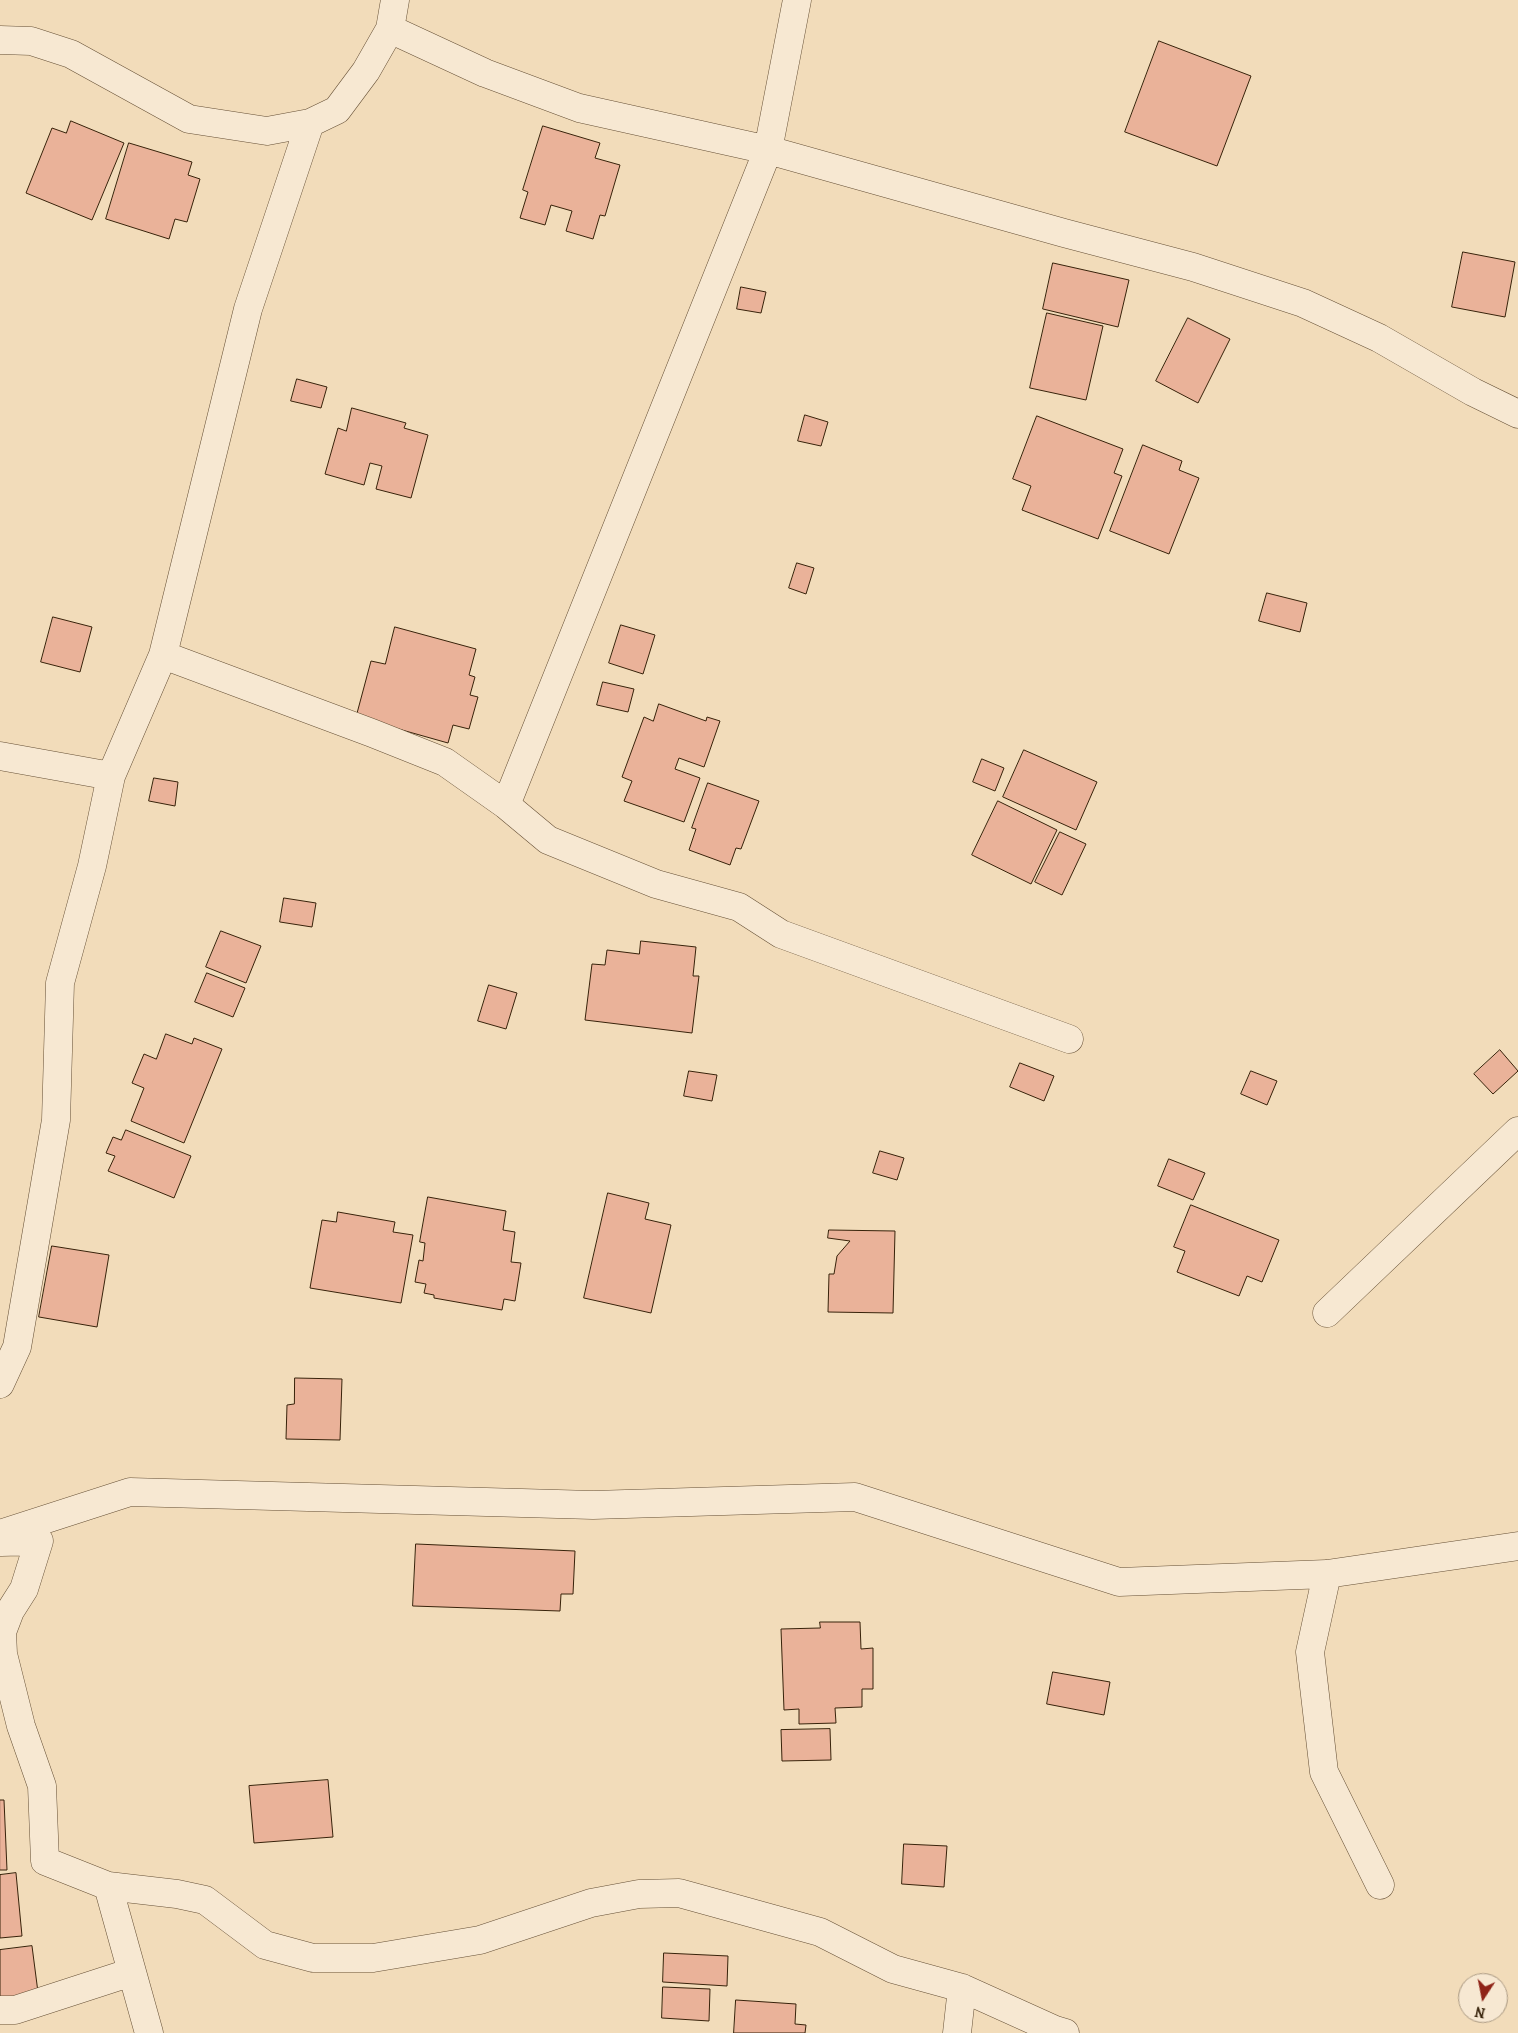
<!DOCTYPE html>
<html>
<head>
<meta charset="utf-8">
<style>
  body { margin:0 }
  #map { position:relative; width:1518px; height:2033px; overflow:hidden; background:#f2dcba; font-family:Alegreya,serif }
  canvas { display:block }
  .north { position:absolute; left:1458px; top:1973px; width:50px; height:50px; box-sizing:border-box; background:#f7e8d2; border:1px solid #aa9982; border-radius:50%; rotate:191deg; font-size:14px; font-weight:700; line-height:20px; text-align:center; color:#37220a }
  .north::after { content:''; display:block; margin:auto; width:18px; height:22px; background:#8f2418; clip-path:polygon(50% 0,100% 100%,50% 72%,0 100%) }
</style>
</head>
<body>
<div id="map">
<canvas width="1518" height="2033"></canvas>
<div class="north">N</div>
</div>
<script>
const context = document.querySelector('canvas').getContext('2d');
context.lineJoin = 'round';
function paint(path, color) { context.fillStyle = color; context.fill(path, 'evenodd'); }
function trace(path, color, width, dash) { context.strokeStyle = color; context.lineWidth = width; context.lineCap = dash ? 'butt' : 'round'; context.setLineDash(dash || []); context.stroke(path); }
const building = new Path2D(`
  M1159,41L1251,76L1217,166L1125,132Z
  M71,121L124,143L92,220L26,193L52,128L66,133Z
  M543,126L600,143L595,158L620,165L605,216L600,215L593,239L566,231L572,211L551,205L545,225L520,218L528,192L523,190Z
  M129,143L192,162L188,175L200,179L187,222L175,219L169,239L106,219Z
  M1463,252L1515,262L1505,317L1452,307Z
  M1053,263L1129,280L1118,327L1043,309Z
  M741,287L766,292L761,313L737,309Z
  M1047,313L1103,326L1086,400L1030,388Z
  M1188,318L1230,339L1198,403L1156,381Z
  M297,379L327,387L321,408L291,401Z
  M352,408L406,423L404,428L428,435L411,498L376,489L382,466L370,463L364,485L325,474L338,428L346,431Z
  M805,415L828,422L821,446L798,441Z
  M1037,416L1123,449L1114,473L1122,476L1098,539L1022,510L1031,486L1013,479Z
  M1143,445L1182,461L1179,470L1199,478L1169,554L1110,531Z
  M797,563L814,568L806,594L789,588Z
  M1267,593L1307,603L1300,632L1259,621Z
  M53,617L92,627L80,672L41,662Z
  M621,625L655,635L643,674L609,663Z
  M395,627L476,649L469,675L475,677L470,695L478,697L469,729L453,725L448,743L356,717L371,661L385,664Z
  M603,682L634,689L628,712L597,705Z
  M659,704L706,721L707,717L720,721L704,767L679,758L675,769L700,778L684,822L624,801L632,781L622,777L644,717L653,721Z
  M1024,750L1097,782L1076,830L1003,797Z
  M982,759L1004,768L995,791L973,782Z
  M154,778L178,782L175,806L149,801Z
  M708,783L759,801L741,849L736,848L730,865L689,850L696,829L692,828Z
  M998,801L1057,830L1031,884L972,855Z
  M1060,832L1086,844L1062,895L1035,882Z
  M284,898L316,903L312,927L280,922Z
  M221,931L261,946L246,983L206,967Z
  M641,941L696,947L693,976H699L692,1033L585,1020L592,964L605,965L607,950L639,954Z
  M207,973L245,988L233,1017L195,1002Z
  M489,985L517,993L506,1029L478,1021Z
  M166,1034L192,1044L194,1038L222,1049L184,1143L131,1121L144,1088L132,1083L144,1054L156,1059Z
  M1500,1050L1518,1071L1493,1094L1474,1074Z
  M1020,1063L1054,1076L1044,1101L1010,1087Z
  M689,1071L717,1075L712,1101L684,1096Z
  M1251,1071L1277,1081L1267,1105L1241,1094Z
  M126,1130L191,1156L174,1198L108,1171L115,1156L106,1153L113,1137L121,1140Z
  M880,1151L904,1158L897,1180L873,1173Z
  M1169,1159L1205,1173L1193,1200L1158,1186Z
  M608,1193L649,1203L645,1219L671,1225L651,1313L584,1298Z
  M428,1197L506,1211L503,1230L515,1232L511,1262L521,1263L515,1301L504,1299L502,1310L434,1298V1295L424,1293L426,1284L415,1282L419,1260L423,1261L425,1243L420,1242Z
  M1191,1205L1279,1240L1262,1282L1247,1276L1239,1296L1177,1272L1185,1251L1174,1247Z
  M338,1212L395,1222L393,1232L413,1235L401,1303L310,1288L322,1220L336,1222Z
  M829,1230L895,1231L893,1313L828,1312L829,1274H834L837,1256L850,1241L828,1238Z
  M52,1246L109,1255L97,1327L39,1317Z
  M295,1378L342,1379L340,1440L286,1439L287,1405L294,1404Z
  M416,1544L575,1551L573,1594H561L560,1611L413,1606Z
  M820,1622H860L861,1649L873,1648V1689H862V1707L835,1708L836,1723L799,1724V1709L784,1710L781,1629L820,1628Z
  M1053,1672L1110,1682L1104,1715L1047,1704Z
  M830,1729L831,1760L782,1761L781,1730Z
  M328,1780L333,1837L254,1843L249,1786Z
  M0,1800H4L7,1870H0Z
  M904,1844L947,1846L944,1887L902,1884Z
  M16,1873L22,1936L0,1938V1875Z
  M32,1946L39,2000L0,2005V1950Z
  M664,1953L728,1956L727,1986L663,1982Z
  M663,1987L710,1989L709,2021L662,2018Z
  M736,2000L796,2004L795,2024L806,2025L805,2033H734Z`);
paint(building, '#eab299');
trace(building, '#37220a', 1);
const minor = new Path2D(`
  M390,29L485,73L579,108L768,150L1064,233L1193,267L1303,303L1379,338L1473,392L1518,414
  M0,40L31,41L71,54L189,119L267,131L310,123L337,110L366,71L390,29L395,0
  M163,655L372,733L445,762L506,805L548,840L656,884L739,907L781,934L1069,1039
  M0,756L111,776
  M506,805L768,150L797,0
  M1327,1313L1518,1131
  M0,1384L17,1347L56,1120L60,983L92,866L111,776L163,655L248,309L310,123
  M0,1534L130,1492L593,1505L855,1497L1119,1582L1327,1574L1518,1546
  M1,1542L39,1541L24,1589L10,1611L2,1632L3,1654L21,1726L42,1786L45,1861L108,1886L177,1894L205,1900L265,1945L313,1958H373L480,1940L591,1903L639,1894L679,1893L820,1932L893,1969L962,1988L1055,2030L1065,2033
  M1327,1574L1310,1652L1324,1772L1380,1885
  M108,1886L149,2033
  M0,2010H15L132,1972
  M957,2033L962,1988`);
trace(minor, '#665036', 29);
trace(minor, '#f7e8d2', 28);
</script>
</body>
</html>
